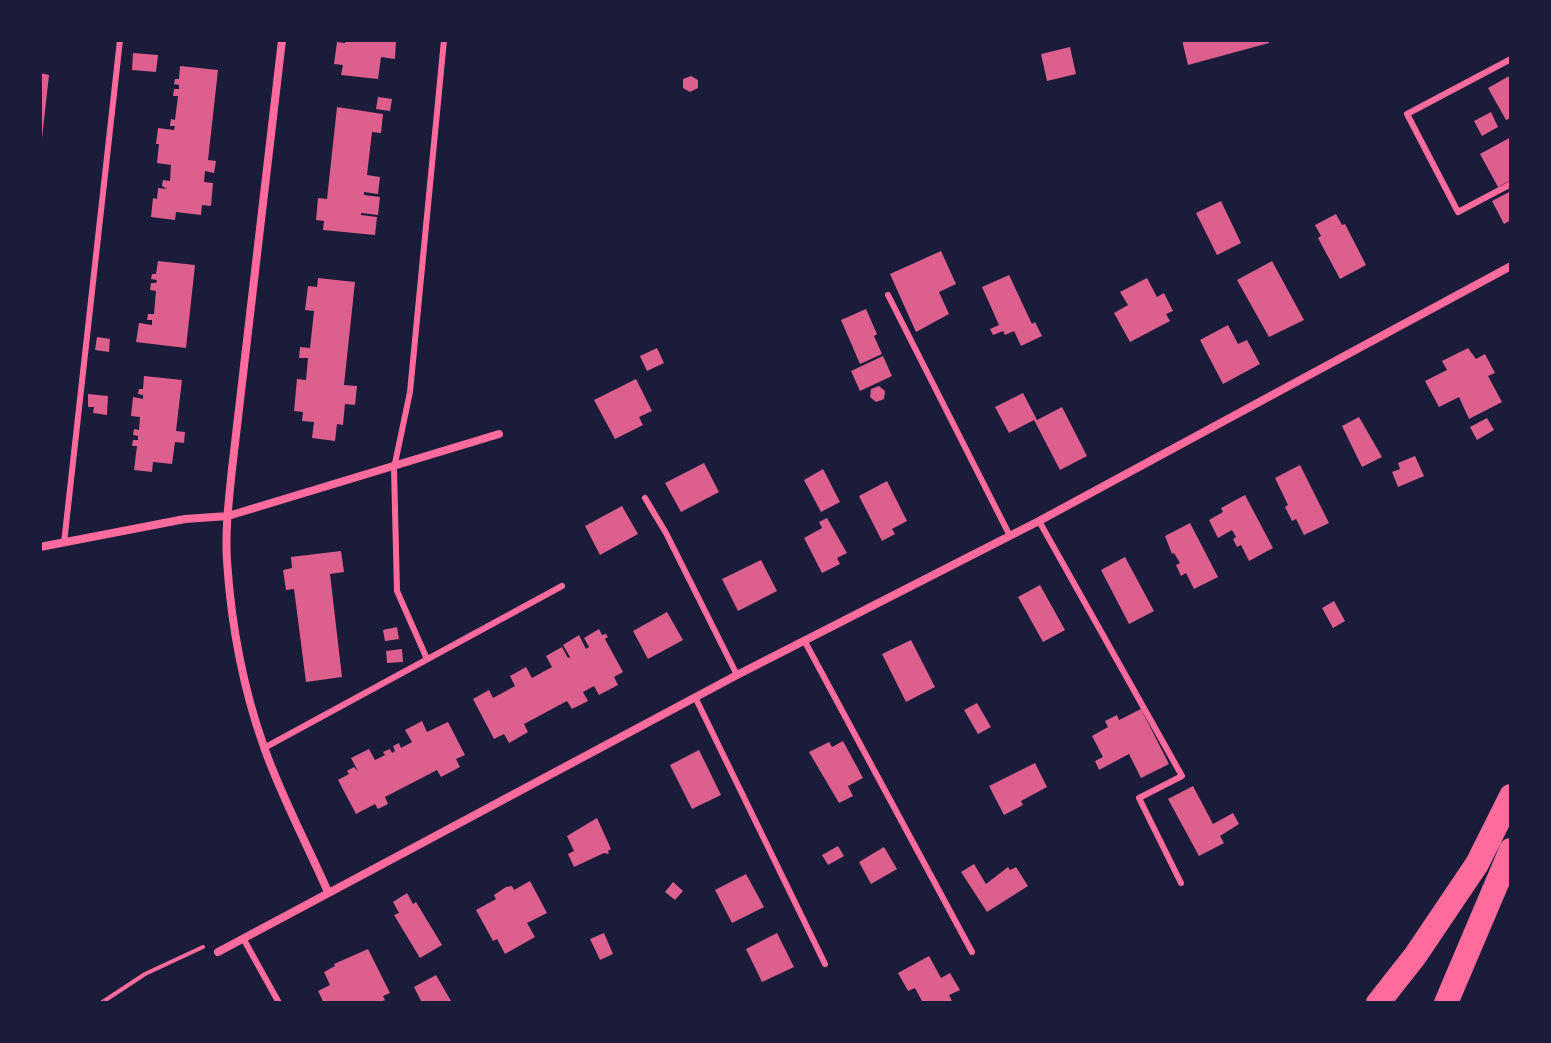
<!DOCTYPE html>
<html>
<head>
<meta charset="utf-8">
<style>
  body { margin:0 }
  #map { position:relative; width:1551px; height:1043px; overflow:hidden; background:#1b1b3a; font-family:"IBM Plex Sans",sans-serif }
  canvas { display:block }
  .frame { position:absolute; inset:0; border:42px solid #1b1b3a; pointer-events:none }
</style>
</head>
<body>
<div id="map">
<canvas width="1551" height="1043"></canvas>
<div class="frame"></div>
</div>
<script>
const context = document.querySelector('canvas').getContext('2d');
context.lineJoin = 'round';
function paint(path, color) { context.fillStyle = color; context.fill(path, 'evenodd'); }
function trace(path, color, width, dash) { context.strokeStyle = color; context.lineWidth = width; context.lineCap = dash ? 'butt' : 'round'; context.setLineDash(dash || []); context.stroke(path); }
paint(new Path2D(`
  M345,40H396L395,59L381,57L378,79L341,75L343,65L334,64L337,42L345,43Z
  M1182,40H1268L1269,43L1188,65Z
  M1070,47L1076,74L1047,81L1041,54Z
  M133,53L158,55L156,72L132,70Z
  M180,66L218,70L208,160L216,161L214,173L205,171L204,182L213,183L211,206L202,205L201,215L176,212L175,220L151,217L153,198L157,199L158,188L167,189L162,186L163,180L170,181L171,165L157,163L159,144H156L158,128L174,130L175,126H170L171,119L175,120L178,96H173L174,89H179V85L174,84L175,79H179Z
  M40,73L49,75L42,138L40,137Z
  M1511,75V118L1506,120L1488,88Z
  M691,76L698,80V88L690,92L683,88V79Z
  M378,97L392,99L390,111L376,109Z
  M337,107L383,114L381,133L372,132L367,175L380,177L378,194L364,192V195L380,197L378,215L361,213V215L377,217L375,235L323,230L324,221L316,220L318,198L327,199Z
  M1491,112L1498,127L1482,136L1474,121Z
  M1511,137V180L1498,187L1480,154Z
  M1511,191V220L1504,224L1492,201Z
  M1221,201L1241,243L1217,255L1196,213Z
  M1336,214L1342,225L1345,224L1366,265L1340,279L1318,238L1321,236L1315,225Z
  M941,251L956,284L939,292L949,314L916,332L890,274Z
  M158,261L195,265L186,348L136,342L139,323L152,325V320H147L148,314H154L156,291L150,290L151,283H156L157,280L151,279L152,274H156Z
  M1272,261L1304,320L1269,337L1237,280Z
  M1009,275L1032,324L1035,322L1042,336L1021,346L1014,331L1005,335L1003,331L993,335L990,329L999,325L982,287Z
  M318,278L355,282L344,385L357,386L355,405L345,404L343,425L337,424L335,441L312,438L314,422L302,421L303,412L294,411L297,379L306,380L308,358H299L300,347L310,348L314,311L305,310L308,286L317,287Z
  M1147,278L1157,297L1164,293L1173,311L1166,314L1170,321L1130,342L1114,313L1128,305L1120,292Z
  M866,309L877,334L874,336L882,354L860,364L841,320Z
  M1228,325L1238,344L1247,340L1260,364L1223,384L1200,340Z
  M97,337L110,339L109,352L95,350Z
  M657,348L664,363L647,371L640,356Z
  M1468,348L1476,359L1485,354L1495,373L1488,376L1502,402L1469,419L1459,397L1439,407L1425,381L1447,370L1442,361Z
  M883,356L892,376L860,391L851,371Z
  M144,376L182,380L176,431L185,432L184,443L175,442L172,464L153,462L152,472L134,470L137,446H132L133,440H138V436L133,435L134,429L139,430L140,417L131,416L133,397L143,399V395L138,394L139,389H143Z
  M636,379L652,411L639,417L643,425L615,439L594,400Z
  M879,386L885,391L884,399L876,402L870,397L871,389Z
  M1023,393L1037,420L1062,407L1087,456L1060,470L1034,420L1009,433L995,407Z
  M88,394L108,396L107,415L93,413L94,407H88Z
  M1359,417L1382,457L1362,467L1342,426Z
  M1487,418L1494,430L1477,440L1470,427Z
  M1415,456L1424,476L1398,487L1392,472L1400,469L1398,463Z
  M704,463L719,492L681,512L665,483Z
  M1300,465L1329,523L1304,535L1296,519L1292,521L1285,507L1288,505L1275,478Z
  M823,469L840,502L821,512L804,480Z
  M887,481L907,521L892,529L895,534L882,541L859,496Z
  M1245,495L1273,548L1249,561L1241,545L1237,547L1233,539L1236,537L1232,530L1218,538L1209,520L1223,512L1221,508Z
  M622,506L638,534L600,555L585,526Z
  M827,518L847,553L837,558L840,564L822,573L804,538L822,528L819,522Z
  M1190,523L1218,577L1194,589L1186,573L1181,576L1176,565L1180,563L1174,553L1172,554L1165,536Z
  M341,551L344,572L330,574L342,677L306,682L294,589L286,590L283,570L292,568L291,557Z
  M1125,557L1154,611L1129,624L1101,570Z
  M761,560L777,591L738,611L722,579Z
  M1040,585L1065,630L1043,642L1018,597Z
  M1334,601L1345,621L1333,628L1322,608Z
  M667,612L683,640L648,659L633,631Z
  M397,627L399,639L385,641L383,630Z
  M599,629L602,635L606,634L608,637L605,639L623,672L614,677L618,685L599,695L594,686L583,692L588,701L572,709L567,701L524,724L528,732L509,743L504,734L494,739L473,699L489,690L493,698L515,686L510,676L526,667L532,678L552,667L546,656L562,647L568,658L570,657L563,645L579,635L586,649L589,647L584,638Z
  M911,640L935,687L906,702L882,654Z
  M402,649L403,662L387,663L386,651Z
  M977,703L991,727L978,734L964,710Z
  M1141,709L1169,764L1141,778L1129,754L1099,770L1095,761L1103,757L1092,736L1108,727L1105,721L1117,715L1119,720Z
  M422,721L427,732L448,722L465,755L456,759L460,767L441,777L437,770L385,797L388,804L378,809L375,804L356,814L338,780L349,774L347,771L354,767L358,771L351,758L369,749L375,760L385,755L383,752L390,749L392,753L395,751L393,746L399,743L401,748L412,742L405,730Z
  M843,741L863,778L848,786L853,796L839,803L809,752L829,742L832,747Z
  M699,750L721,795L692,809L670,765Z
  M1035,763L1047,787L1021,801L1023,805L1004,815L989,786Z
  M1193,786L1213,824L1233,813L1239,824L1220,836L1224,843L1199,856L1168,799Z
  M597,818L611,849L608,851L609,854L604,853L574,867L568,854L574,851L567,836Z
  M838,846L844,856L828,865L822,855Z
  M884,847L897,869L871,884L859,862Z
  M974,864L986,884L1008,867L1010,870L1016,867L1028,886L987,912L961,872Z
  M746,874L764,907L732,923L715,890Z
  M530,881L547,913L527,923L535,937L505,954L497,939L493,941L476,910L496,899L494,895L506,887L512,886L514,890Z
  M673,882L683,891L675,900L665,892Z
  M407,893L413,904L416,902L442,945L420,958L394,915L399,913L393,902Z
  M604,933L613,954L600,960L590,939Z
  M777,933L794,967L762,982L746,949Z
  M368,949L390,993L383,996L385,1000L379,1003H324L318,991L330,985L324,972L335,966L334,964Z
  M929,956L941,978L950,973L960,990L949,995L953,1003H923L915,988L908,991L898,973Z
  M436,975L451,1001L422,1003L414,987Z`), '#dd5f8e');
trace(new Path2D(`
  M101,1003L145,974L203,947`), '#ff6b9d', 4);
trace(new Path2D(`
  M1511,59L1407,114L1458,212L1511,184
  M888,295L1010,536
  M645,498L666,533L737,675
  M1039,521L1182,776L1139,798L1181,883
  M64,543L120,40
  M804,640L972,952
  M427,659L397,591L394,468L410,392L444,40
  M695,697L825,964
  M264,748L562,586
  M243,938L279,1003`), '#ff6b9d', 6);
trace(new Path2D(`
  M282,40L232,469C229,499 225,530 227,561C231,622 243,688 264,747C281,796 307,844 328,892
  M40,547L185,519L228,516L499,434
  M218,952L737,675L1039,521L1511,266`), '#ff6b9d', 8);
trace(new Path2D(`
  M1378,1003L1415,956L1477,864L1511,796
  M1446,1003L1511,850`), '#ff6b9d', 24);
</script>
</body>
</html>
